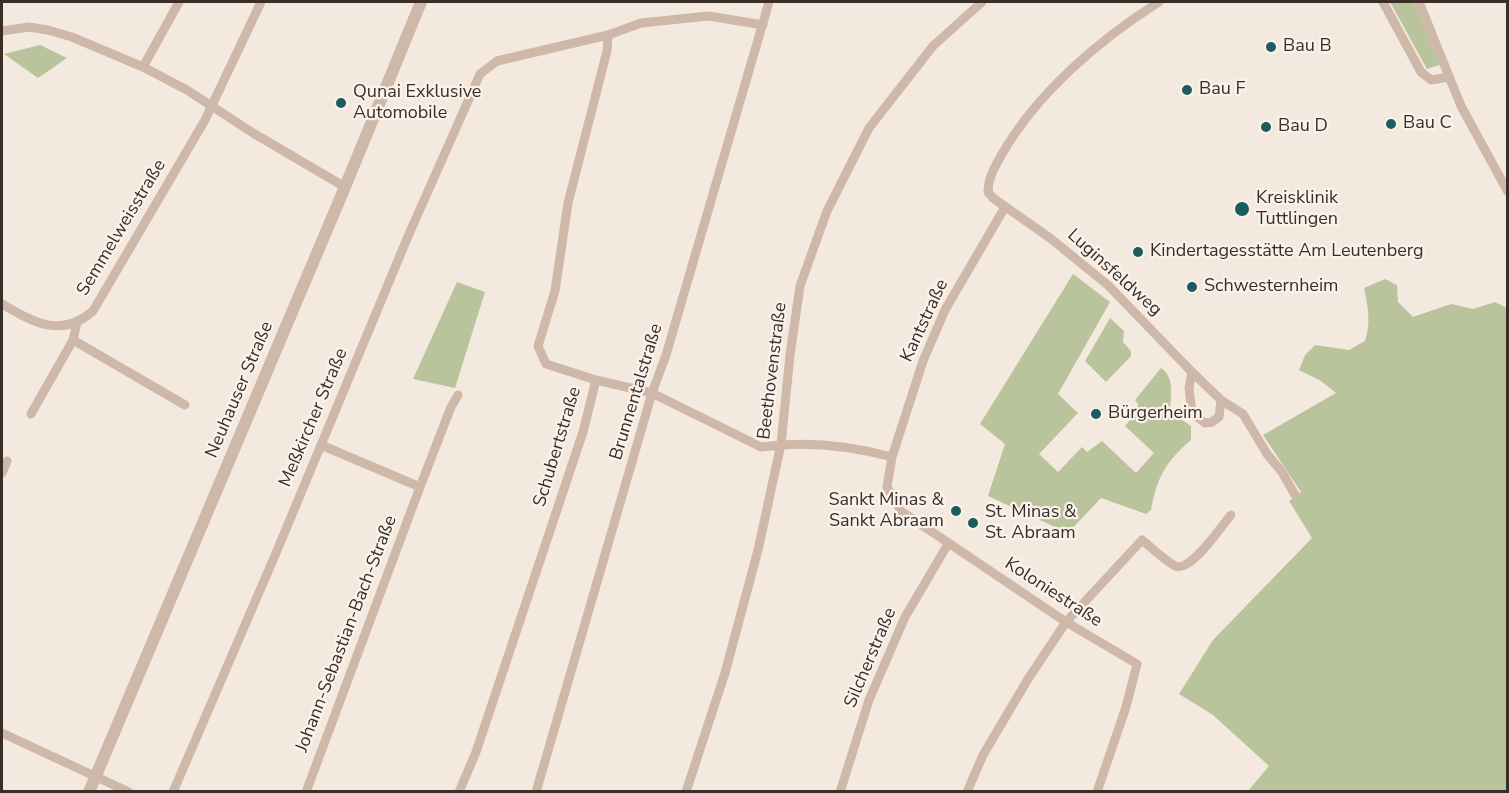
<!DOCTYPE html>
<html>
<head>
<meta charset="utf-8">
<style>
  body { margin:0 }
  #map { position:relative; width:1509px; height:793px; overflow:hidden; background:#f4e9de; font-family:"Nunito Sans",sans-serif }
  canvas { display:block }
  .frame { position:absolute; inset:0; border:3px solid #3a2e29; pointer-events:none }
</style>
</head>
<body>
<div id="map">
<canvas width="1509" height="793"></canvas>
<div class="frame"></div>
</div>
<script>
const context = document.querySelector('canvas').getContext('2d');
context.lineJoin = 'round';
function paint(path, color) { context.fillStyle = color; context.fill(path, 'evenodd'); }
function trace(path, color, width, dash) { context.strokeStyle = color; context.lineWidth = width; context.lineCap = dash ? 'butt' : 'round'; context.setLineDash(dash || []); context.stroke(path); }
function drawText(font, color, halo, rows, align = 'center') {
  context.font = font + ' "Nunito Sans",sans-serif'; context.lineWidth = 4.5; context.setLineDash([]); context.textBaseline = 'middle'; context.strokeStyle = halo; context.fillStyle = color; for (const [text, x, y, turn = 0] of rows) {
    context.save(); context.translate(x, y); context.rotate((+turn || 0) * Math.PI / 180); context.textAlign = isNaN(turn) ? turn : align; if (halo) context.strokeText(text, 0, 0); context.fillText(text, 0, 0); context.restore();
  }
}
paint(new Path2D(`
  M1390,2H1414L1440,65L1427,69Z
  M40,45L67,58L38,78L4,54Z
  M1073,274L1110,302L1058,394L1078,413L1039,454L1058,472L1082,447L1087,452L1102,441L1136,473L1154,453L1125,426L1137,412L1138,404L1135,400L1161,368C1175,377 1171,396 1170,410L1179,411L1182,420L1191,426V440C1165,462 1157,478 1151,510L1146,514L1101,498L1068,533L988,496L1005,444L980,424Z
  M1385,279L1397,285L1398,302L1413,317L1451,304L1473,309L1495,302L1507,308V791H1248L1269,766L1213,715L1179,694L1213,640L1312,538L1289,501L1301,492L1263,435L1336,393L1321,381L1299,370L1305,355L1315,345L1349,350L1365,341C1371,322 1368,307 1364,288Z
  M457,282L485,292L455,388L413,379Z
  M1110,318L1124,331L1123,342L1131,351V356L1106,382L1085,361Z`), '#b9c49d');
trace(new Path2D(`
  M1159,2C1100,39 1037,93 1002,154C995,167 988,177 988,192L993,198L1050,238L1109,286L1192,372L1221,400L1243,414L1267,454L1282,472L1295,495
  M1383,2L1421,72L1431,80L1449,77
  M1419,2L1461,106L1508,192
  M2,31L29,27L48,30L72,37L143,67L187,90L253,133L345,187
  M608,35L607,51L568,203L555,291L538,346L546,364L596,380L652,393L761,447C804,441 851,446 892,457
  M143,67L179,2
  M1005,207L945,310L923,361L892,457L887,487L901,511L1066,622L1137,664L1126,707L1097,792
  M2,304C33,322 61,339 93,311L205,120L261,2
  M73,340L185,405
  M1192,372L1189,388L1192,413L1205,423L1212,422L1219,417L1221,400
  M31,414L73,340L77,322
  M321,445L420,487
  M2,473L7,461
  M2,733L129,792
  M173,792L276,553L409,234L480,74L497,61L608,35L641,23L709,16L763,25
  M306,792L420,487L451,407L458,395
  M459,792L476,752L583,432L596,380
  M536,792L652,393L666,355L769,2
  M686,792L725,673L758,550L781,444L790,355L800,286L827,211L869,128L933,46L982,2
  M840,792L869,700L905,617L948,544
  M967,792L983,755L1028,679L1066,622L1142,540C1152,548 1164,560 1175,566C1191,573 1221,526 1231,515`), '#cdb8a9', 9);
trace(new Path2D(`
  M89,792L345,187L421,2`), '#cdb8a9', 12);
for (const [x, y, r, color] of [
  [1271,47,6,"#1c5c5e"],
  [1187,90,6,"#1c5c5e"],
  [341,103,6,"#1c5c5e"],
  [1391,124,6,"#1c5c5e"],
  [1266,127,6,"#1c5c5e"],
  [1242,209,8,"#1c5c5e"],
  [1138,252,6,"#1c5c5e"],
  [1192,287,6,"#1c5c5e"],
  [1096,414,6,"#1c5c5e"],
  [956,511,6,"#1c5c5e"],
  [973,523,6,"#1c5c5e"]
]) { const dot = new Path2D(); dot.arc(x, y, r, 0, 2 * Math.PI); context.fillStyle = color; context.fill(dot); trace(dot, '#fbf3eb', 2); }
drawText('18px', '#3a2e29', '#fbf3eb', [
  ["Bau B",1283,47],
  ["Bau F",1199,90],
  ["Qunai Exklusive",353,93],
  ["Automobile",353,114],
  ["Bau C",1403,124],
  ["Bau D",1278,127],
  ["Kreisklinik",1256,199],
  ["Tuttlingen",1256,220],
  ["Kindertagesstätte Am Leutenberg",1150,252],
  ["Schwesternheim",1204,287],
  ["Bürgerheim",1108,414],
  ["Sankt Minas &",944,501,"right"],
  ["Sankt Abraam",944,522,"right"],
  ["St. Minas &",985,513],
  ["St. Abraam",985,534]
], 'left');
drawText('18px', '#3a2e29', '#fbf3eb', [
  ["Semmelweisstraße",122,228,-59],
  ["Luginsfeldweg",1114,273,42],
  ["Kantstraße",925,321,-65],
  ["Beethovenstraße",773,371,-83],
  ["Neuhauser Straße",240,390,-67],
  ["Brunnentalstraße",637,392,-73],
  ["Meßkircher Straße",314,418,-67],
  ["Schubertstraße",558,447,-73],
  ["Koloniestraße",1053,593,33],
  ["Johann-Sebastian-Bach-Straße",347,634,-69],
  ["Silcherstraße",871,658,-67]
]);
</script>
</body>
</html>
